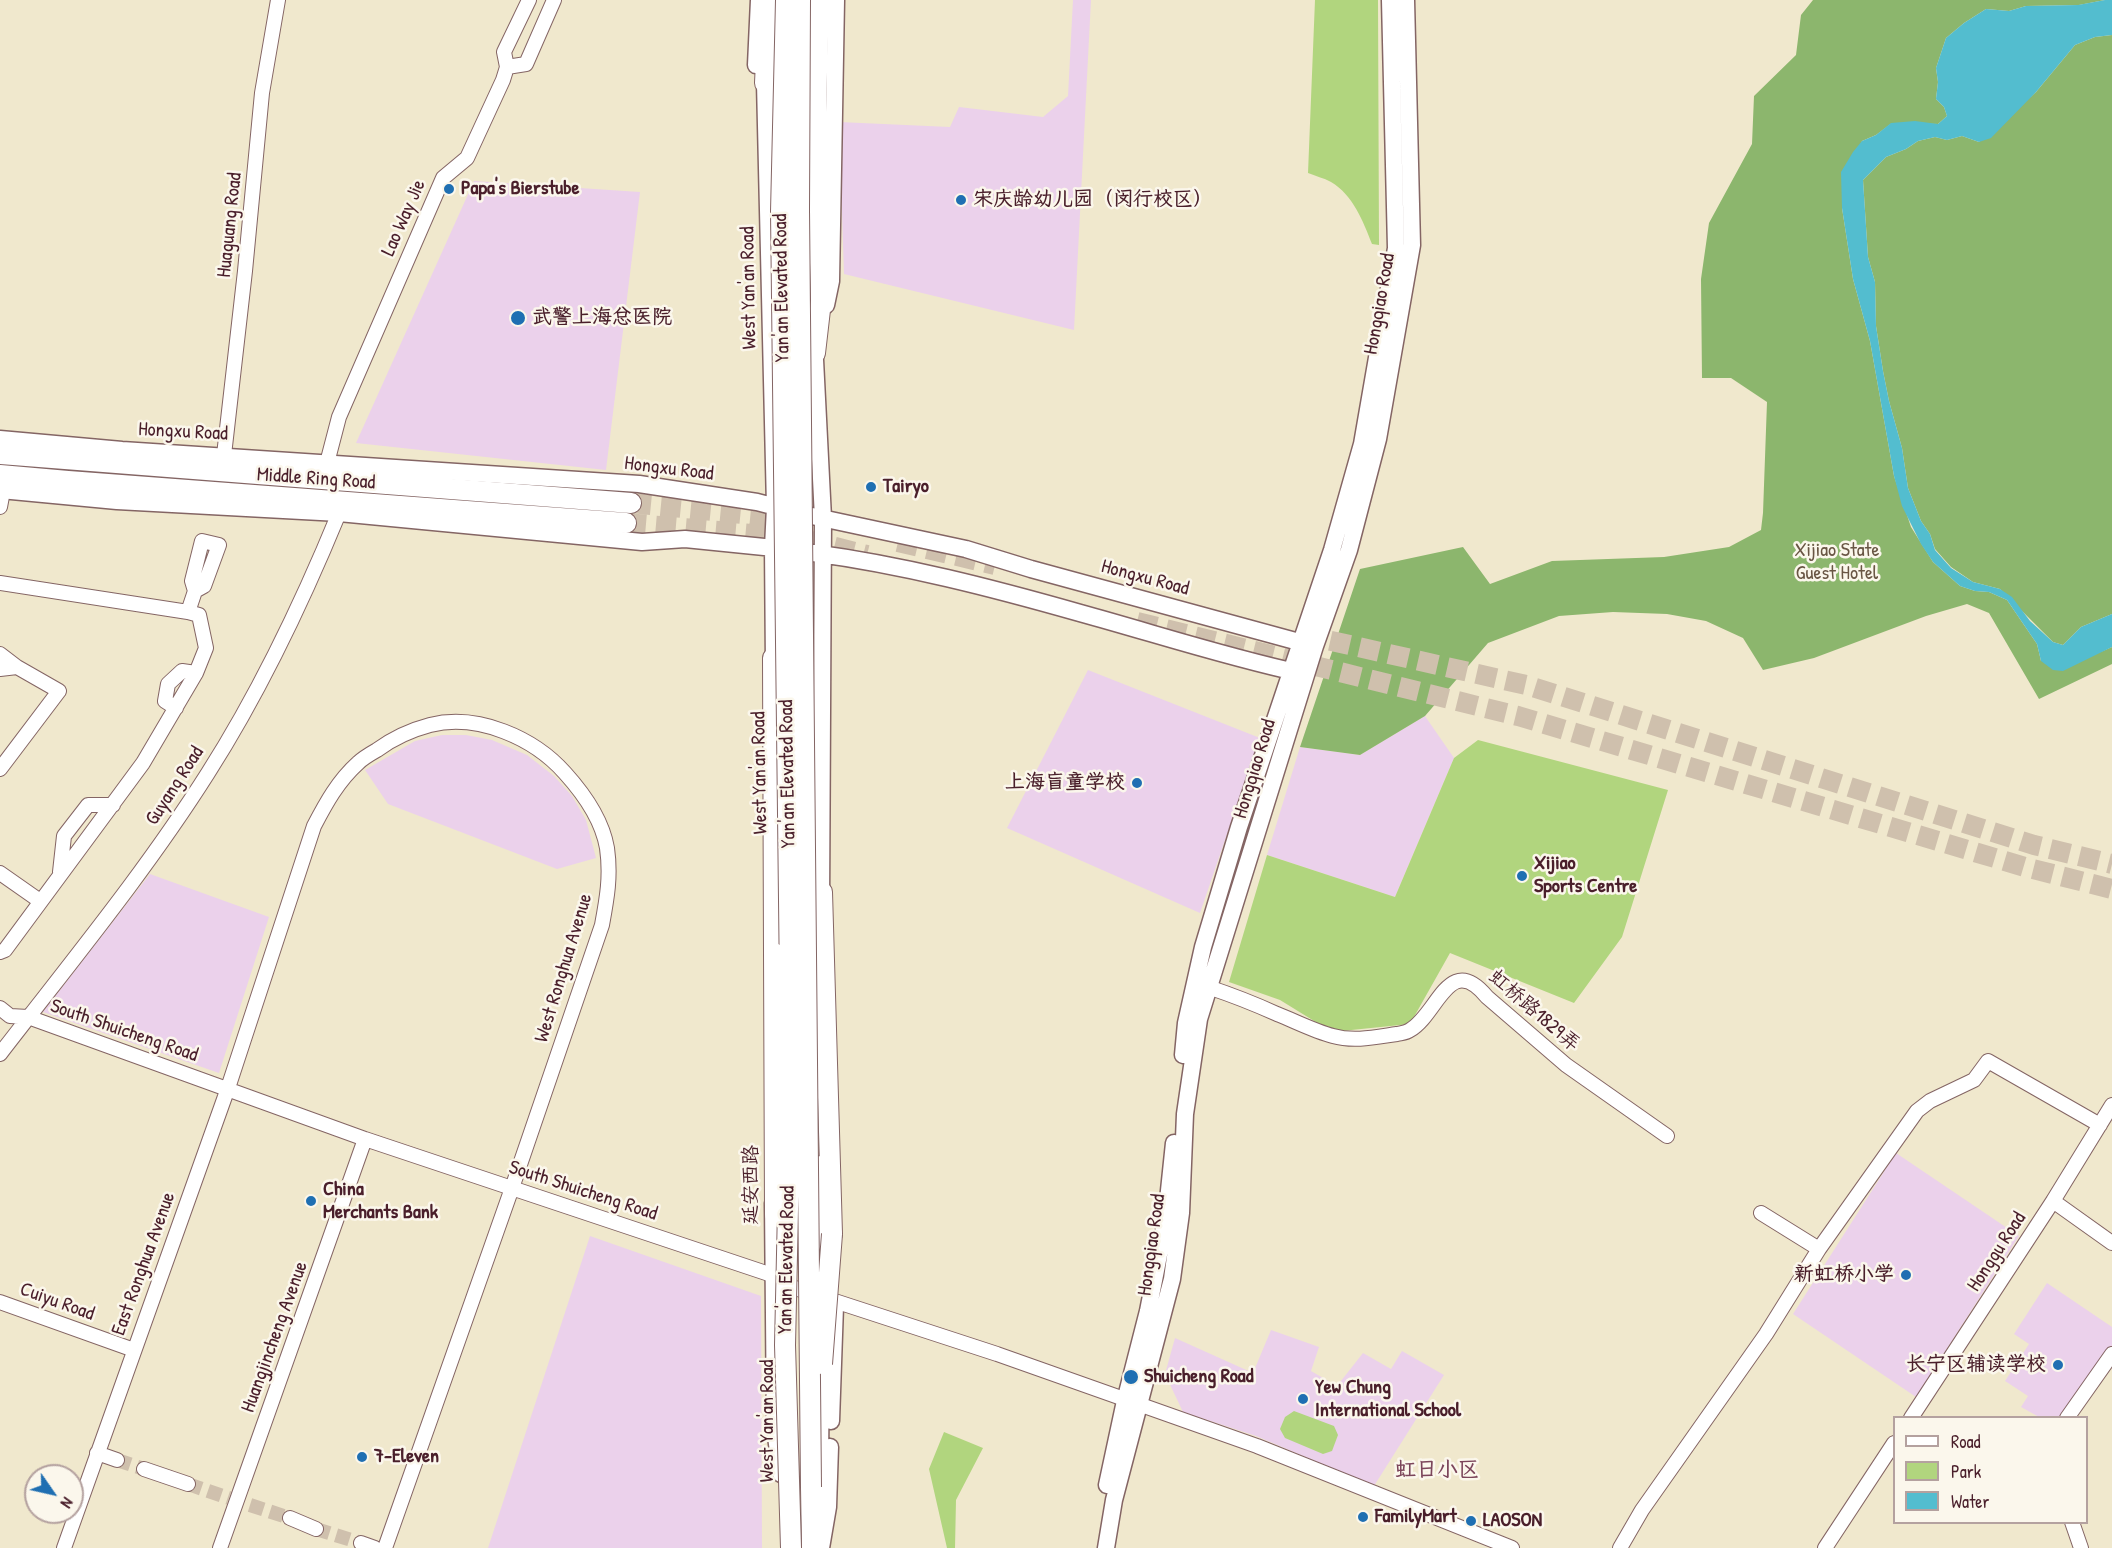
<!DOCTYPE html>
<html>
<head>
<meta charset="utf-8">
<style>
  body { margin:0 }
  #map { position:relative; width:2112px; height:1548px; overflow:hidden; background:#f0e8cd; font-family:"Patrick Hand",sans-serif }
  canvas { display:block }
  .legend { position:absolute; left:1893px; top:1416px; width:195px; height:108px; box-sizing:border-box; background:#fbf7ec; border:2px solid #b4a19f; margin:0; padding:8px 10px; list-style:none; font-size:18px; color:#4a1f2b }
  .legend li { display:flex; align-items:center; gap:12px; height:30px }
  .legend b { width:30px; border:2px solid #b4a19f }
  .north { position:absolute; left:24px; top:1464px; width:60px; height:60px; box-sizing:border-box; background:#fbf7ec; border:2px solid #b4a19f; border-radius:50%; rotate:124deg; font-size:16px; font-weight:700; line-height:24px; text-align:center; color:#4a1f2b }
  .north::after { content:''; display:block; margin:auto; width:21px; height:27px; background:#1f6fb2; clip-path:polygon(50% 0,100% 100%,50% 72%,0 100%) }
</style>
</head>
<body>
<div id="map">
<canvas width="2112" height="1548"></canvas>
<ul class="legend">
<li><b style="height:8px;background:#fff"></b>Road</li>
<li><b style="height:16px;background:#b1d57e"></b>Park</li>
<li><b style="height:16px;background:#53bdcf"></b>Water</li>
</ul>
<div class="north">N</div>
</div>
<script>
const context = document.querySelector('canvas').getContext('2d');
context.lineJoin = 'round';
function paint(path, color) { context.fillStyle = color; context.fill(path, 'evenodd'); }
function trace(path, color, width, dash) { context.strokeStyle = color; context.lineWidth = width; context.lineCap = dash ? 'butt' : 'round'; context.setLineDash(dash || []); context.stroke(path); }
function drawText(font, color, halo, rows, align = 'center') {
  context.font = font + ' "Patrick Hand","LXGW WenKai TC",sans-serif'; context.lineWidth = 5; context.setLineDash([]); context.textBaseline = 'middle'; context.strokeStyle = halo; context.fillStyle = color; for (const [text, x, y, turn = 0] of rows) {
    context.save(); context.translate(x, y); context.rotate((+turn || 0) * Math.PI / 180); context.textAlign = isNaN(turn) ? turn : align; if (halo) context.strokeText(text, 0, 0); context.fillText(text, 0, 0); context.restore();
  }
}
paint(new Path2D(`
  M1073,0H1091L1074,330L844,274L839,122L950,127L959,107L1043,117L1068,96Z
  M474,181L640,192L606,470L356,443Z
  M1088,670L1260,738L1200,913L1007,828Z
  M1425,716L1454,758L1395,897L1267,855L1300,747L1360,755Z
  M442,735H466L492,740L527,755L554,776L572,796L586,820L596,858L557,869L388,804L365,770L415,741Z
  M150,874L269,917L219,1073L43,1012Z
  M1896,1153L2019,1236L1916,1397L1793,1314Z
  M590,1236L761,1296L762,1548H488Z
  M2047,1283L2112,1327V1348L2063,1417H2039L2021,1407L2028,1396L2005,1381L2029,1344L2014,1334Z
  M1271,1330L1319,1347L1311,1371L1337,1386L1363,1353L1391,1369L1402,1351L1444,1375L1374,1486L1256,1436L1183,1412L1165,1374L1175,1338L1253,1373Z`), '#ebd1eb');
paint(new Path2D(`
  M1315,0H1378L1379,245L1372,244C1363,221 1353,195 1331,182C1324,178 1315,176 1308,173Z
  M1478,740L1668,790L1622,937L1574,1003L1450,953L1410,1024L1332,1032L1280,1000L1229,982L1267,855L1395,897L1454,758Z
  M1294,1411L1334,1426L1338,1435L1332,1451L1323,1454L1285,1438L1280,1429L1285,1417Z
  M944,1432L983,1448L956,1500L955,1548H947L929,1469Z`), '#b1d57e');
paint(new Path2D(`
  M1813,0H2105L2079,5L2026,6L2009,11L1986,9L1964,23L1946,38L1936,68L1938,82L1936,99L1944,107L1947,116L1938,124L1892,123L1876,135L1862,141L1842,208L1853,279L1870,341L1894,476L1911,527L1933,562L1960,586L1975,591L1989,592L2007,600L2037,644L2041,661L2098,653L2112,647V664L2039,699L1989,613L1967,604L1926,616L1814,658L1763,670L1743,638L1706,621L1667,614L1613,612L1559,616L1488,643L1425,716L1360,755L1300,747L1360,569L1463,547L1490,584L1552,561L1664,557L1729,547L1761,530L1763,513L1767,402L1731,378H1702L1701,279L1709,223L1752,144L1754,96L1796,55L1801,15Z
  M2112,35V614L2081,627L2063,645L2053,642L2000,589L1973,582L1951,567L1935,549L1930,534L1921,521L1908,488L1902,448L1889,401L1883,371L1876,326L1875,282L1868,257L1863,180L1886,157L1906,149L1918,141L1935,137L1947,140L1962,136L1979,142L2036,92L2075,45L2095,37Z`), '#8cb66d');
paint(new Path2D(`
  M2105,0H2112V35L2095,37L2075,45L2036,92L1991,138L1979,142L1962,136L1947,140L1935,137L1918,141L1906,149L1886,157L1863,180L1868,257L1875,282L1876,326L1883,371L1889,401L1902,448L1908,488L1921,521L1930,534L1935,550L1951,568L1973,582L2000,589L2012,597L2030,621L2053,642L2063,645L2081,627L2112,614V647L2063,671L2053,670L2041,661L2037,644L2007,600L1989,592L1975,591L1960,586L1933,562L1921,544L1902,506L1894,476L1870,341L1853,279L1842,208L1841,172L1853,152L1862,141L1876,135L1891,123L1915,121L1938,124L1947,116L1944,107L1936,99L1938,82L1936,68L1946,38L1964,23L1986,9L2009,11L2026,6L2078,5Z`), '#53bdcf');
trace(new Path2D(`
  M117,1460L144,1469
  M188,1484L229,1498
  M250,1505L290,1518
  M316,1529L361,1543`), '#cfc0ad', 14, [14, 7]);
trace(new Path2D(`
  M631,503L793,519
  M626,523L799,538L867,555
  M898,542L995,565
  M1137,622L1518,716L2025,867L2112,889
  M1301,634L1526,685L2034,845L2112,864`), '#cfc0ad', 20, [20, 10]);
const minor = new Path2D(`
  M507,67L526,64L554,0
  M224,455L245,271L262,93L278,0
  M327,463L339,417L443,178L467,158L503,80L507,67L504,52L529,0
  M0,507L3,491
  M0,583L188,612L199,615L206,648L196,673L143,763L5,950L0,952
  M188,612L195,591L204,586L219,545L202,541L192,581L195,591
  M0,654L17,667
  M0,669L17,667L59,691L0,769
  M176,708L165,701L168,684L182,671L196,673
  M60,872L64,836L88,805H113
  M0,873L40,901
  M1208,987C1232,995 1255,1004 1277,1014C1295,1021 1314,1031 1333,1036C1354,1042 1376,1037 1397,1034C1401,1033 1406,1033 1410,1030C1438,1014 1449,951 1487,997L1566,1065L1667,1136
  M0,1008L10,1016L28,1017L365,1139L772,1275L789,1286L804,1291L997,1354L1257,1446L1512,1548
  M0,1054C71,962 146,871 208,773C261,690 302,603 339,513
  M2053,1201L2112,1243
  M1761,1213L1819,1249
  M0,1302L134,1350
  M1911,1418L2053,1201L2112,1105
  M2067,1418L2112,1354
  M97,1453L117,1460
  M144,1469L188,1484
  M290,1518L316,1529
  M2072,1522L2081,1548
  M361,1543L375,1548
  M64,1548L228,1088L314,826C326,803 338,781 358,763C363,758 370,754 377,750C392,739 411,730 430,725C478,713 534,738 565,773C584,794 602,819 607,848C611,876 607,898 602,925L512,1188L385,1548
  M220,1548L365,1139
  M1620,1548L1642,1510L1766,1334L1819,1249L1917,1111L1930,1101L1974,1080L1988,1061L2100,1125
  M1825,1548L1894,1443`);
const major = new Path2D(`
  M756,65L759,0
  M768,71L765,83L775,507L773,547L774,669
  M826,305L831,281L836,0
  M814,340L823,518L821,905
  M0,439L122,450L639,484L757,502L784,509
  M0,490L117,501L339,513L642,542L685,539L784,549
  M812,516L966,549L1031,569L1310,645
  M813,553C903,565 992,588 1080,613C1153,633 1226,657 1300,673
  M1183,1055L1186,1023L1203,947L1239,827L1332,550L1362,444L1396,248L1390,0
  M821,1164V1270
  M773,1203L775,1429L781,1474
  M831,1421L835,1306
  M820,1462L821,1353
  M1107,1485L1125,1401L1148,1311L1166,1219L1174,1143
  M821,1548L828,1507L830,1447
  M1106,1548L1114,1500L1172,1279L1181,1213L1185,1114L1199,1019L1315,646L1349,550L1378,439L1412,245L1406,0`);
const highway = new Path2D(`
  M765,83L769,0
  M815,353L821,301L816,108L819,0
  M0,454L631,503
  M0,475L68,481L626,523
  M773,658L774,953
  M822,892L832,1234
  M811,1487L812,1548`);
trace(minor, '#846564', 16);
trace(major, '#846564', 19);
trace(highway, '#846564', 22);
trace(minor, '#fff', 14);
trace(major, '#fff', 16);
trace(highway, '#fff', 20);
const highwayBridge = new Path2D(`
  M786,0L781,212L791,1072L785,1345L791,1548
  M800,0L799,209L811,1487
  M774,953L775,1214
  M822,1364L832,1234`);
trace(highwayBridge, '#846564', 22, []);
trace(highwayBridge, '#fff', 20);
for (const [x, y, r, color] of [
  [449,189,6,"#1f6fb2"],
  [961,200,6,"#1f6fb2"],
  [518,318,8,"#1f6fb2"],
  [871,487,6,"#1f6fb2"],
  [1137,783,6,"#1f6fb2"],
  [1522,876,6,"#1f6fb2"],
  [311,1201,6,"#1f6fb2"],
  [1906,1275,6,"#1f6fb2"],
  [2058,1365,6,"#1f6fb2"],
  [1131,1377,8,"#1f6fb2"],
  [1303,1399,6,"#1f6fb2"],
  [362,1457,6,"#1f6fb2"],
  [1363,1517,6,"#1f6fb2"],
  [1471,1521,6,"#1f6fb2"]
]) { const dot = new Path2D(); dot.arc(x, y, r, 0, 2 * Math.PI); context.fillStyle = color; context.fill(dot); trace(dot, '#fbf7ec', 2); }
drawText('bold 20px', '#4a1f2b', '#fbf7ec', [
  ["Papa's Bierstube",461,189],
  ["宋庆龄幼儿园（闵行校区）",973,200],
  ["武警上海总医院",532,318],
  ["Tairyo",883,487],
  ["上海盲童学校",1125,783,"right"],
  ["Xijiao",1534,864],
  ["Sports Centre",1534,887],
  ["China",323,1190],
  ["Merchants Bank",323,1213],
  ["新虹桥小学",1894,1275,"right"],
  ["长宁区辅读学校",2046,1365,"right"],
  ["Shuicheng Road",1144,1377],
  ["Yew Chung",1315,1388],
  ["International School",1315,1411],
  ["7-Eleven",374,1457],
  ["FamilyMart",1375,1517],
  ["LAOSON",1483,1521]
], 'left');
drawText('20px', '#4a1f2b', '#fbf7ec', [
  ["Lao Way Jie",404,218,-66],
  ["Huaguang Road",230,225,-84],
  ["West Yan'an Road",749,288,-91],
  ["Yan'an Elevated Road",782,288,-91],
  ["Hongqiao Road",1380,304,-80],
  ["Hongxu Road",183,432,3],
  ["Hongxu Road",669,469,7],
  ["Middle Ring Road",316,479,4],
  ["Hongxu Road",1145,578,15],
  ["Hongqiao Road",1255,769,-73],
  ["West Yan'an Road",760,773,-91],
  ["Yan'an Elevated Road",788,774,-91],
  ["Guyang Road",175,786,-57],
  ["West Ronghua Avenue",564,968,-73],
  ["虹桥路1829弄",1534,1011,41],
  ["South Shuicheng Road",124,1031,19],
  ["延安西路",752,1185,-90],
  ["South Shuicheng Road",583,1191,18],
  ["Hongqiao Road",1152,1245,-82],
  ["Honggu Road",1997,1252,-57],
  ["Yan'an Elevated Road",787,1260,-89],
  ["East Ronghua Avenue",144,1264,-70],
  ["Cuiyu Road",57,1302,20],
  ["Huangjincheng Avenue",275,1337,-70],
  ["West Yan'an Road",768,1421,-90]
]);
drawText('20px', '#695644', '#fbf7ec', [
  ["Xijiao State",1837,551],
  ["Guest Hotel",1837,574]
]);
drawText('bold 21px', '#7c465b', '#fbf7ec', [
  ["虹日小区",1437,1470]
]);
</script>
</body>
</html>
